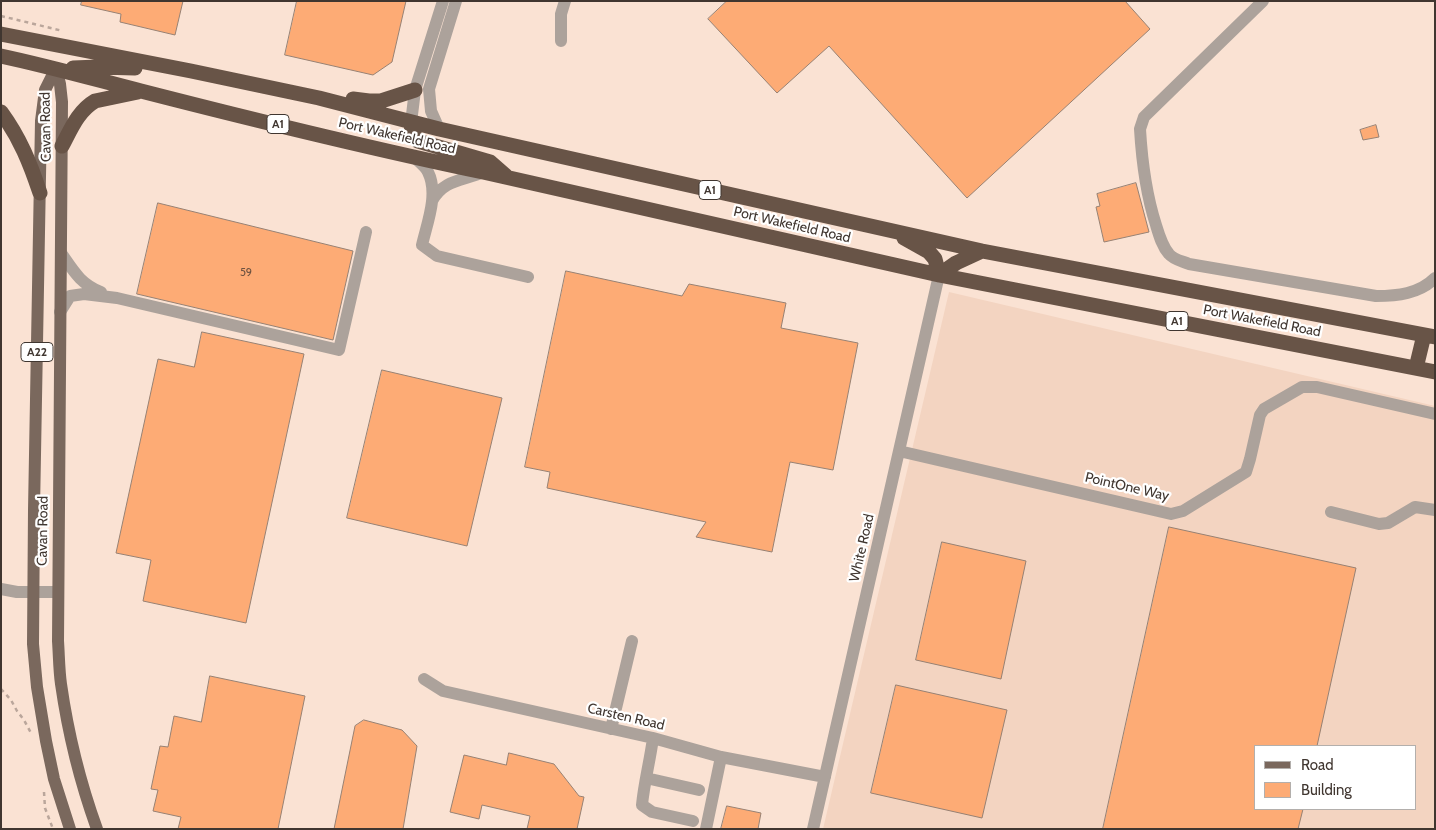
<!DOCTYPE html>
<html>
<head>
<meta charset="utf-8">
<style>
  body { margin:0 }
  #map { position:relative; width:1436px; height:830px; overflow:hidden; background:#fae2d3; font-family:Cabin,sans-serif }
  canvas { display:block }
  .frame { position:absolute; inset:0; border:2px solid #403630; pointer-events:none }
  .legend { position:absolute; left:1254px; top:745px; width:162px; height:65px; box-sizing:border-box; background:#fff; border:1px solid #b3afac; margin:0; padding:6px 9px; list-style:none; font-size:15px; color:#403630 }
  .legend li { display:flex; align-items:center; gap:10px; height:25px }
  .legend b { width:25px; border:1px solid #b3afac }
</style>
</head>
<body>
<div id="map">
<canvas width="1436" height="830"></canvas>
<div class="frame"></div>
<ul class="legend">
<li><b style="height:6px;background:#7a685d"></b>Road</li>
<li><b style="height:14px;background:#fdab75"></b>Building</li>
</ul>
</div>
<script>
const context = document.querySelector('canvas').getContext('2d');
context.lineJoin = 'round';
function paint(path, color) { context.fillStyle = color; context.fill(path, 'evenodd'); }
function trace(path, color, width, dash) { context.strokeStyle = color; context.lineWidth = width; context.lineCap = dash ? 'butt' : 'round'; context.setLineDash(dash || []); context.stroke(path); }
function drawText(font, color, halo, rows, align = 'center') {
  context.font = font + ' Cabin,sans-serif'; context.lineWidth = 4.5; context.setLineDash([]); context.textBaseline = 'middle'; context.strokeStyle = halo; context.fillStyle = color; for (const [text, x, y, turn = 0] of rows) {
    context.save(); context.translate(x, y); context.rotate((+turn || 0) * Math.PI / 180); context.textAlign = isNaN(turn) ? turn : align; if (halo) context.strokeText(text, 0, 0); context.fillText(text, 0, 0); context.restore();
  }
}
paint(new Path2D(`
  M949,292L1435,406V829H823ZM1255,746H1415V809H1255Z`), '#f3d4c1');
const building = new Path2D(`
  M82,1H183L175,35L120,22L121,14L81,5Z
  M297,1H406L392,62L373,75L285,55Z
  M727,1H1125L1150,29L967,198L829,46L777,93L708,19Z
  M1376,125L1379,137L1363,140L1360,130Z
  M1136,183L1149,232L1104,242L1096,207L1100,206L1097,194Z
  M158,203L353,251L333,340L137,294Z
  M566,271L682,296L689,284L786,303L781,328L858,343L833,470L790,462L772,552L696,537L706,522L547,488L550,472L525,467Z
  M202,332L304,354L246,623L143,601L151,560L116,553L158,359L194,367Z
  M382,370L502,398L467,546L347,518Z
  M1169,527L1356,568L1317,746H1255V809H1303L1298,829H1103Z
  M942,542L1026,561L1001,679L916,660Z
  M210,676L305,696L278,829H178L181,817L153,811L158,790L151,789L160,746L168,747L174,716L201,722Z
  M896,685L1007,710L982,818L871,793Z
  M364,720L402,730L417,746L403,829H334L355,726Z
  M509,753L554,764L579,796L584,797L577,829H527L530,816L482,805L479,819L450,812L464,755L506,765Z
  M727,806L761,813L758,829H721Z`);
paint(building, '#fdab75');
trace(building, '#978173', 1);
trace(new Path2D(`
  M1,16L63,31
  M1,689L11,700L17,711L24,720L31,733
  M44,792L45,808L53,829`), '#baa69b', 2.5, [4, 4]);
trace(new Path2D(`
  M1263,1L1144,117L1140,129C1142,163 1146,194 1156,225C1159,235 1162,246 1169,254C1174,260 1182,261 1189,264L1376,296C1397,296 1419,294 1435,278
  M561,41V14L565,1
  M411,123L415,90L443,1
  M439,129L431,111L429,89L456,1
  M415,158C419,162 425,166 428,172C439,194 427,223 422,245L437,256L528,277
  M432,201C444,179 463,181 483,172
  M61,253C73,270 80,284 101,292
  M60,312L70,296L84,294L117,298L339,350L366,232
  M899,451L1171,514L1183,511L1246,472L1250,459L1260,415L1264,409L1302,387H1317L1435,414
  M1331,512L1379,524L1388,523L1415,507L1435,510
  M1,589L17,592H57
  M424,679L443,691L653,738L721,757L825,777
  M611,729L632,641
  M653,738C650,761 644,783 642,805L652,812L693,821
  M646,778L699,790
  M706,829L721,757
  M813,829L939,275`), '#aca29b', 12);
trace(new Path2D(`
  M56,68L45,90L41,121L34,510L33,644L37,687L46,741L54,779L70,829
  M56,68L60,84L62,102L58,641C59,655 59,670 61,684C68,733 80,782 97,829`), '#7a685d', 12);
trace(new Path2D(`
  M1,34L191,71L319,98L439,129L982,251L1435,337
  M1,56C48,66 94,79 141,91C254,120 368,148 483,172L939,275L1435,372
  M73,68L99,67L135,68
  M353,99L369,101H381L415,90
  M1,112C20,138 30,163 40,193
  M411,123L412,132L418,141L490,162L506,176
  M62,146C71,129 78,111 95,101L138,92
  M904,238L929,252L935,259L939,275
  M939,275L956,263L982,251
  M1416,368L1424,335`), '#685447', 15);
drawText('11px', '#6f5341', null, [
  ["59",246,273]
]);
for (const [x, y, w] of [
  [278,124,22],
  [710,190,22],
  [1177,321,22],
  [37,352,32]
]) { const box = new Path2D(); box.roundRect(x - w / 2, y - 9.5, w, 19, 4); context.fillStyle = '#fff'; context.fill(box); trace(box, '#403630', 1); }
drawText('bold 12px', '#403630', null, [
  ["A1",278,124],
  ["A1",710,190],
  ["A1",1177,321],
  ["A22",37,352]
]);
drawText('14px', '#403630', '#fff', [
  ["Cavan Road",46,127,-91],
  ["Port Wakefield Road",397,136,13],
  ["Port Wakefield Road",792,225,13],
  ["Port Wakefield Road",1262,321,11],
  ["PointOne Way",1127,487,13],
  ["Cavan Road",43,531,-89],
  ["White Road",862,548,-77],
  ["Carsten Road",626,717,13]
]);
</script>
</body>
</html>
